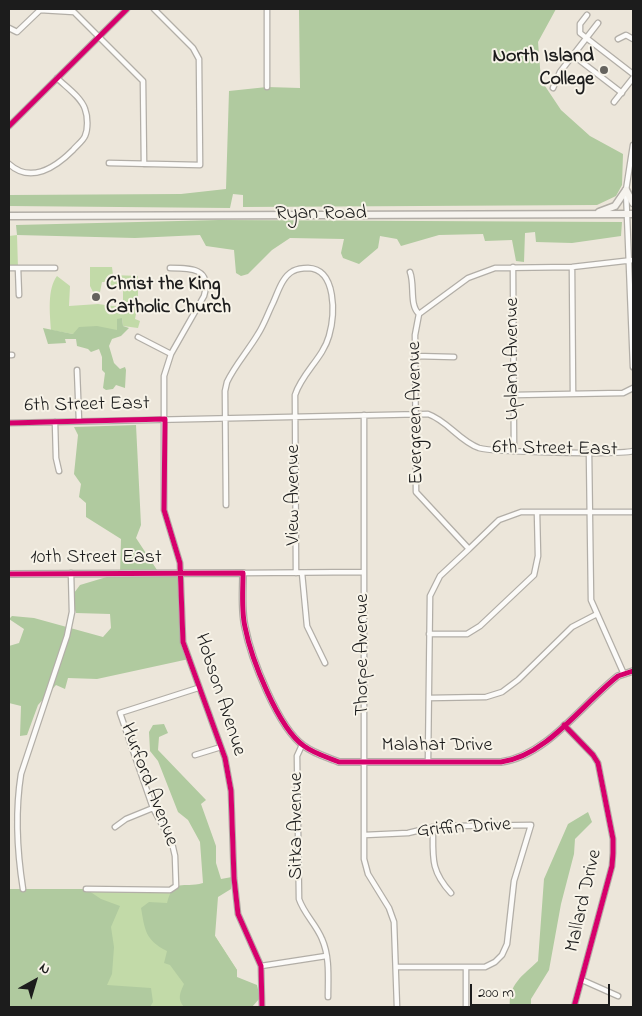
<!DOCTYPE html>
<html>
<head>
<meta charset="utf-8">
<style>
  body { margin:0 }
  #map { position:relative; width:642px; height:1016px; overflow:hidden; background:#ece6da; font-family:"Indie Flower",sans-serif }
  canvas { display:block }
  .frame { position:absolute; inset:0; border:10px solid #1c1c1c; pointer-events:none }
  .north { position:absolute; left:10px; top:956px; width:50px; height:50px; -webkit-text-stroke:4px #f7f3e8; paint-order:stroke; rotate:39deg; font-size:14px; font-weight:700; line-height:20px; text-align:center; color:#1c1c1c }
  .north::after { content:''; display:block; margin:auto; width:18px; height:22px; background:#1c1c1c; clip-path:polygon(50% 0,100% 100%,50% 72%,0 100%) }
  .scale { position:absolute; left:470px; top:984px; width:140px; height:22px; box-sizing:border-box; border:2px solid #1c1c1c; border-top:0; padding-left:6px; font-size:15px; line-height:18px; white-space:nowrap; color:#1c1c1c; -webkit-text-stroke:4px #f7f3e8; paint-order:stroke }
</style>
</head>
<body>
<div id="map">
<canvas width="642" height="1016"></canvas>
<div class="frame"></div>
<div class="north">N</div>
<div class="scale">200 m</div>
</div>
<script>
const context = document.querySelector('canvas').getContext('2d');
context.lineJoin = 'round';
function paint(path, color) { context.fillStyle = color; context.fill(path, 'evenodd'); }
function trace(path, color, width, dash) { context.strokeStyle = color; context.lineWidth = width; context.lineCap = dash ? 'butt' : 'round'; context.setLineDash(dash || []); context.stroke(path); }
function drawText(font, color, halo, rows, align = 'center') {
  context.font = font + ' "Indie Flower",sans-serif'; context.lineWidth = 4; context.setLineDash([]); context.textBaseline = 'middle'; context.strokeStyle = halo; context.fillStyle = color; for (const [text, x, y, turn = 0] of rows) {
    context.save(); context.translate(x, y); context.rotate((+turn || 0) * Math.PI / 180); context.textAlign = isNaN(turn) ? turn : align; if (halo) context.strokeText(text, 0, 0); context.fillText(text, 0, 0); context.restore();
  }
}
paint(new Path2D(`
  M17,235L18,268H9V236Z
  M90,267H112L113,275L138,276V303L135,319L140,321L138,328L123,326L122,318L117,330L73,334L51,330C50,314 47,289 57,276L70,286L69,306L98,304L120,307L123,305V288L109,286V288L106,289V282H102L100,292H93L90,286Z
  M9,889L170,890L215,896V936L237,970L234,1007H9Z`), '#c2daa8');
paint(new Path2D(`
  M299,9H556L538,42L541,80L561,110L590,136L623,154L622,185L616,196L597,205L243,207V195L233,194L230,208L9,206V195L181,194L226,189L229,91L267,87L300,88Z
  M219,220L622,222L621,236L572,243L536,242L535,232L525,233L524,262L516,261L512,240L485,241L483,234L439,235L401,246L397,239L380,236L378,248L359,264L343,258L341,253L344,239L290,238L272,250L248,274L241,276L236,273L234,250L206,246L200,235L135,238L17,235L16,225Z
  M122,318L123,326L129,328L121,336L112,339L109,346L114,363L120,369L125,367L126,370L125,388L116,385L113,389L106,390L103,388L105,373L102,370V357L99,349L91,352L88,349L77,346L76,339H65L66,343L48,344L43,328L73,334L79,327L97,326L117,330V319Z
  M136,425L141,525L136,538L159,573H181V625L189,659L97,679L68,678L65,689L56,685L38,705L27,735L20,736L21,706L9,703V646L19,643L24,629L9,619L12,616L34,618L103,637L111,628L110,614L76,613L71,597L80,585L120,573L121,539L86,517V503L79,497L81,484L74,474L78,435L74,427Z
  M164,724L168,733L159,737L158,750L206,800L201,804L216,846V863L221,879L232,877L231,889L218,897L215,936L237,970V977L257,985L260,998L252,1007H184C177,999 180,993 184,984L170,965L164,963L167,951C145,940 145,930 141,908L149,902L167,903C174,877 182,889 203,883L200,842L188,820L178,812L158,761L150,751L149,732L153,725Z
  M588,812L592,822L575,839L574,854L561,904L549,970L531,999V1007H510C508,985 522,976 538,961L544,879L568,824Z
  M9,889H86L101,899L120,906L111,927L114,947L112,974L107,985L151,988L153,1002L150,1007H9Z`), '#b0ca9f');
const minor = new Path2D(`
  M587,15L580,24V33L633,74
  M9,28L17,32L40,10L74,12L143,81L144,164
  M618,39L626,35L633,39
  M574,56L622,93
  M267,87V9
  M553,88L560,72L598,23
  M614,102L633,78
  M9,126L127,9
  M633,145L626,190L633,367
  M109,163L200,165L199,59L193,48L154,9
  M9,164C31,184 56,167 73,150C76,146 83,141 85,136C88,129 88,117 85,109C81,97 66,87 57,78
  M513,267L514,451
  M572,267L573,394
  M9,268H55
  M18,268L19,295
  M170,268C191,268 212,268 204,296L171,354L164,376V510L180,563L183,642L225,758L231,791L234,878L238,914L261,966L262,1007
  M410,272C415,285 409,305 419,314L415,335L416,492L469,549L440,576L430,596L428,762
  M419,314L468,278L495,268L572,267L633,260
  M138,337L171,354
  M9,355H12
  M415,356L454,357
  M77,370L79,421
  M514,395L623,393L633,388
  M364,415V859L368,874L389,908L394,922L397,1007
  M55,422L56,458L59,471
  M9,423L428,414C448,421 459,441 479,448C493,452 620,455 633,451
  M589,452L591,600L623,672
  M226,505L225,391L227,382C235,365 248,351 258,334C264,325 268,313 273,303C278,292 282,277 293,271C297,269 303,268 308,268C337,269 335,315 329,336C323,358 302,373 295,395L296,573
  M469,549L499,520L521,512H633
  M243,573L364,572
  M302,573L307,626L325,663
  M429,634H467L480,626L534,575L538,556L537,512
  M429,698L486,697L502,692L518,680L572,627L597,614
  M564,725L593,755L598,763L613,839V853L612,866L574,1007
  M302,745L297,756L299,899C304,914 316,924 322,939C330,957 328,978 328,997
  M195,755L221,747
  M115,827L126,819L153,808
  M433,827C433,857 430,870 451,893
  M365,835L408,833L433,827L454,826L531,825L514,881L507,944L502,955L495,962L485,967H397
  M23,889C17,851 15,812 21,774L67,636L72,612L71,573
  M86,889L170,890L176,886L175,856L172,843L153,808L120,713L198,688
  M261,966L326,956
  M466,967V1007
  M582,980L618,996`);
const tertiary = new Path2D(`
  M9,574L243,573C243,590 241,610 245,627C251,658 278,728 304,746C315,754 327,757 339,762H501C547,756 582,704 618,676L633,671`);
const secondary = new Path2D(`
  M626,190L633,203
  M599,212L615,206L626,190
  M9,216L633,214`);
trace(minor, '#b2aea7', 7);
trace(tertiary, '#b2aea7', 8);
trace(secondary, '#b2aea7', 9);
trace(minor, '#fcfbf9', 4.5);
trace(tertiary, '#fcfbf9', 5.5);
trace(secondary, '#f6f3ee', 6);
trace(new Path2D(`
  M9,126L127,9
  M9,423L165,419L164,510L180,563L183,642L225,758L231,791L234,878L238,914L261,966L262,1007
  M9,574L243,573C243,590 241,610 245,627C251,658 278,728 304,746C315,754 327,757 339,762H501C547,756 582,704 618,676L633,671
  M564,725L593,755L598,763L613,839V853L612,866L574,1007`), '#d6006c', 5);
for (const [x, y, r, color] of [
  [604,70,5,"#65635e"],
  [96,297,5,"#65635e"]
]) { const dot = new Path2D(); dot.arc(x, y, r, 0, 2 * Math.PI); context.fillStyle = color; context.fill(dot); trace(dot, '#f7f3e8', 2); }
drawText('bold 20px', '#1c1c1c', '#f7f3e8', [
  ["North Island",594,58],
  ["College",594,81],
  ["Christ the King",106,286,"left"],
  ["Catholic Church",106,309,"left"]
], 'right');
drawText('20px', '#1c1c1c', '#f7f3e8', [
  ["Ryan Road",321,215],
  ["Upland Avenue",514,359,-90],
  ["6th Street East",87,406,-1],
  ["Evergreen Avenue",417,413,-91],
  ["6th Street East",555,450,1],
  ["View Avenue",295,495,-90],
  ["10th Street East",96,559],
  ["Thorpe Avenue",364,655,-90],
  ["Hobson Avenue",219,695,72],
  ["Malahat Drive",437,747],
  ["Hurford Avenue",148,785,69],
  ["Sitka Avenue",298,826,-90],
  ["Griffin Drive",464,829,-4],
  ["Mallard Drive",585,901,-77]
]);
</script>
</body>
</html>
